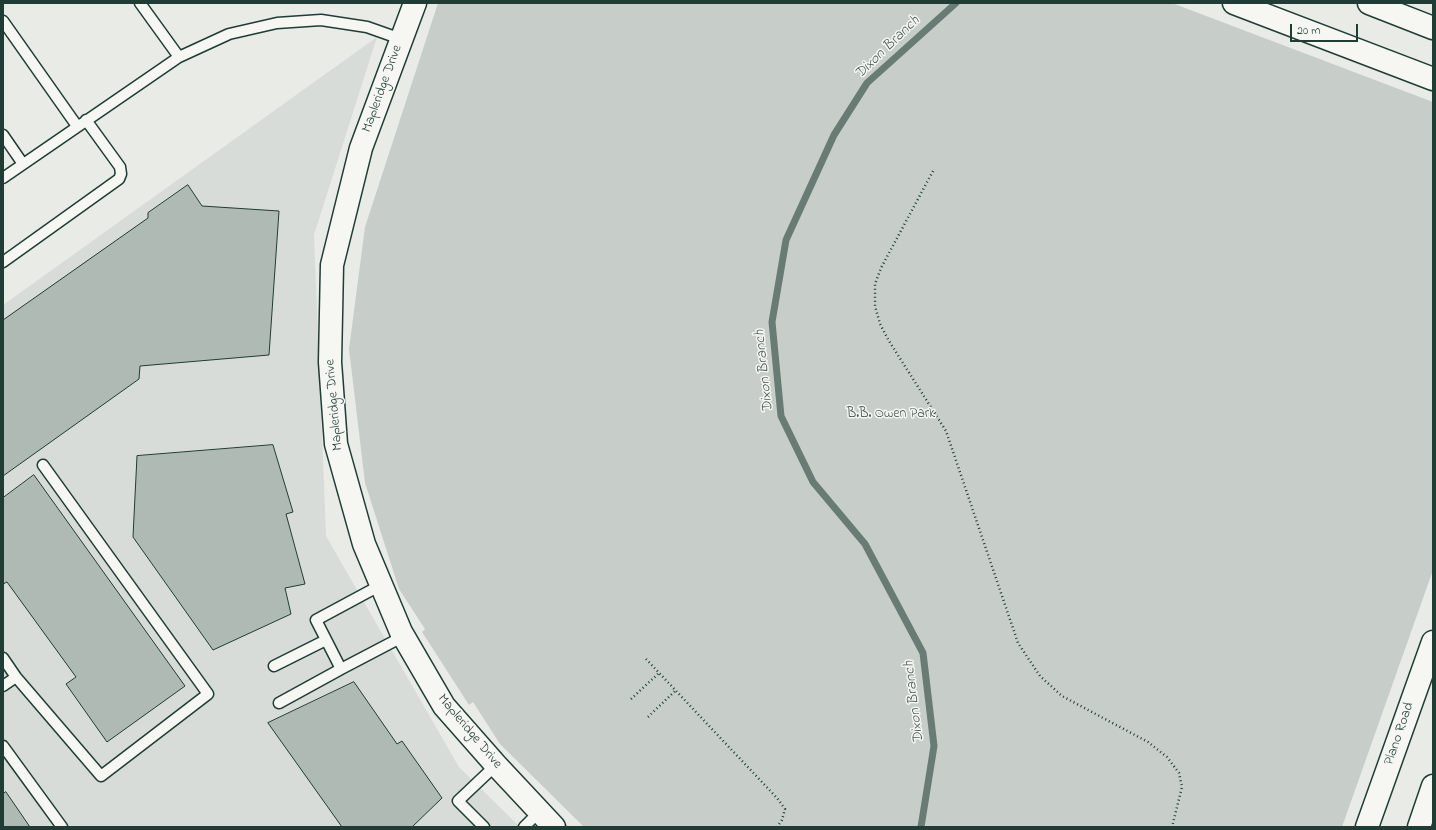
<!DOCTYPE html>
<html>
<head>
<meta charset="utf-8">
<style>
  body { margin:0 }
  #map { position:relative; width:1436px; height:830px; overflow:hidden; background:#e9ebe7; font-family:"Indie Flower",sans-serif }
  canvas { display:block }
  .frame { position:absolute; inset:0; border:4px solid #1f3d34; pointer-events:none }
  .scale { position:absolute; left:1290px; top:24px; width:68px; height:18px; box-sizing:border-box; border:2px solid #1f3d34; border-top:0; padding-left:5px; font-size:12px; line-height:14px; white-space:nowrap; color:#1f3d34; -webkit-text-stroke:3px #f6f6f2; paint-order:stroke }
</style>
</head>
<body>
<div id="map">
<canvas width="1436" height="830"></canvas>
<div class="frame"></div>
<div class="scale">20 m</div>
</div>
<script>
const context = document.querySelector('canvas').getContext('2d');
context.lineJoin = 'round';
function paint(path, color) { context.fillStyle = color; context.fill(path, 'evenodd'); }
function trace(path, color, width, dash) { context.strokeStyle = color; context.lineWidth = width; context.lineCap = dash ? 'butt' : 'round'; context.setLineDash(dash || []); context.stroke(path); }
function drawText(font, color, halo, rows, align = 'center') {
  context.font = font + ' "Indie Flower",sans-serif'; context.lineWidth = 3; context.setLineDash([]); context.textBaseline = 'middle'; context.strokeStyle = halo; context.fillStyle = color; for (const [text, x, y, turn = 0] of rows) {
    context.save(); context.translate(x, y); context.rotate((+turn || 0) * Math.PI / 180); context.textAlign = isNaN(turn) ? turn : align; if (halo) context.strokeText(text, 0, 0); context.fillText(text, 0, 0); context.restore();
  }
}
paint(new Path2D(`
  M377,37L314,235L326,536L459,767L520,827H3V305Z`), '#d8dcd8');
paint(new Path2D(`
  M438,3H1172L1433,102V570L1342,827H584L500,744L473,702L469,705L422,632L425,629L399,589L365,483L349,349L365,227Z`), '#c7cec9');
trace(new Path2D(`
  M921,827L934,746L923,653L865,544L813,482L781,416L772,322L786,240L834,135L867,83L956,3`), '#687c75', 7);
const building = new Path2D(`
  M188,185L202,206L279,211L269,355L140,366L139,379L3,476V320L148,218V213Z
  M273,445L293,512L286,514L305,584L285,588L291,614L213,650L133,537L137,456Z
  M34,475L185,686L107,742L66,684L76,677L7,582L3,584V498Z
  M354,682L397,744L402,741L442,798L412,827H342L268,723Z
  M6,792L30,827H3V794Z`);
paint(building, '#b0bab5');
trace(building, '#1f3d34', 1);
const lane = new Path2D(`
  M140,3L179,57
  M3,21L77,126
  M3,135L23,164
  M3,178L179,57L229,34L277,23L321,20L367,27L401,39
  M3,262L119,179L121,174L120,167L86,120
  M381,585L316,620L341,669L404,636
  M3,658L16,677L101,776L208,694L43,465
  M274,666L326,640
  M3,686L16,677
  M279,703L341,669
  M3,746L62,827
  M484,827L458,801L496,765
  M524,827L539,812`);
const secondary = new Path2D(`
  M415,3L361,148L332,265L330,362L336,444L364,544L401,632L444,706L496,765L554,827
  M1234,3L1433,79
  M1369,3L1433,28
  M1367,827L1433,642
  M1419,827L1433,786`);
trace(lane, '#1f3d34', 13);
trace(secondary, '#1f3d34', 25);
trace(new Path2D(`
  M933,171L881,268L875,284V306L880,324L889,341L946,431L1018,643L1040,676L1062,696L1148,742L1167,757L1179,773L1182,787L1172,827
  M646,659L777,798L785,809L782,820L777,827
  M631,699L659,673
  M648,717L676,690`), '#1f3d34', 2.5, [1, 3]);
trace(lane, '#f6f6f2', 10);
trace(secondary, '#f6f6f2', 22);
drawText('14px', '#1f3d34', '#f6f6f2', [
  ["Mapleridge Drive",383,89,-70],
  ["Mapleridge Drive",335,405,-95],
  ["Mapleridge Drive",469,732,50],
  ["Plano Road",1400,734,-71]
]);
drawText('14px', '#415a52', '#f6f6f2', [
  ["B.B. Owen Park",891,415]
]);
drawText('italic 15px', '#445c54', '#f6f6f2', [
  ["Dixon Branch",888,48,-44],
  ["Dixon Branch",765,371,-96],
  ["Dixon Branch",915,702,-97]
]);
</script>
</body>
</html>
